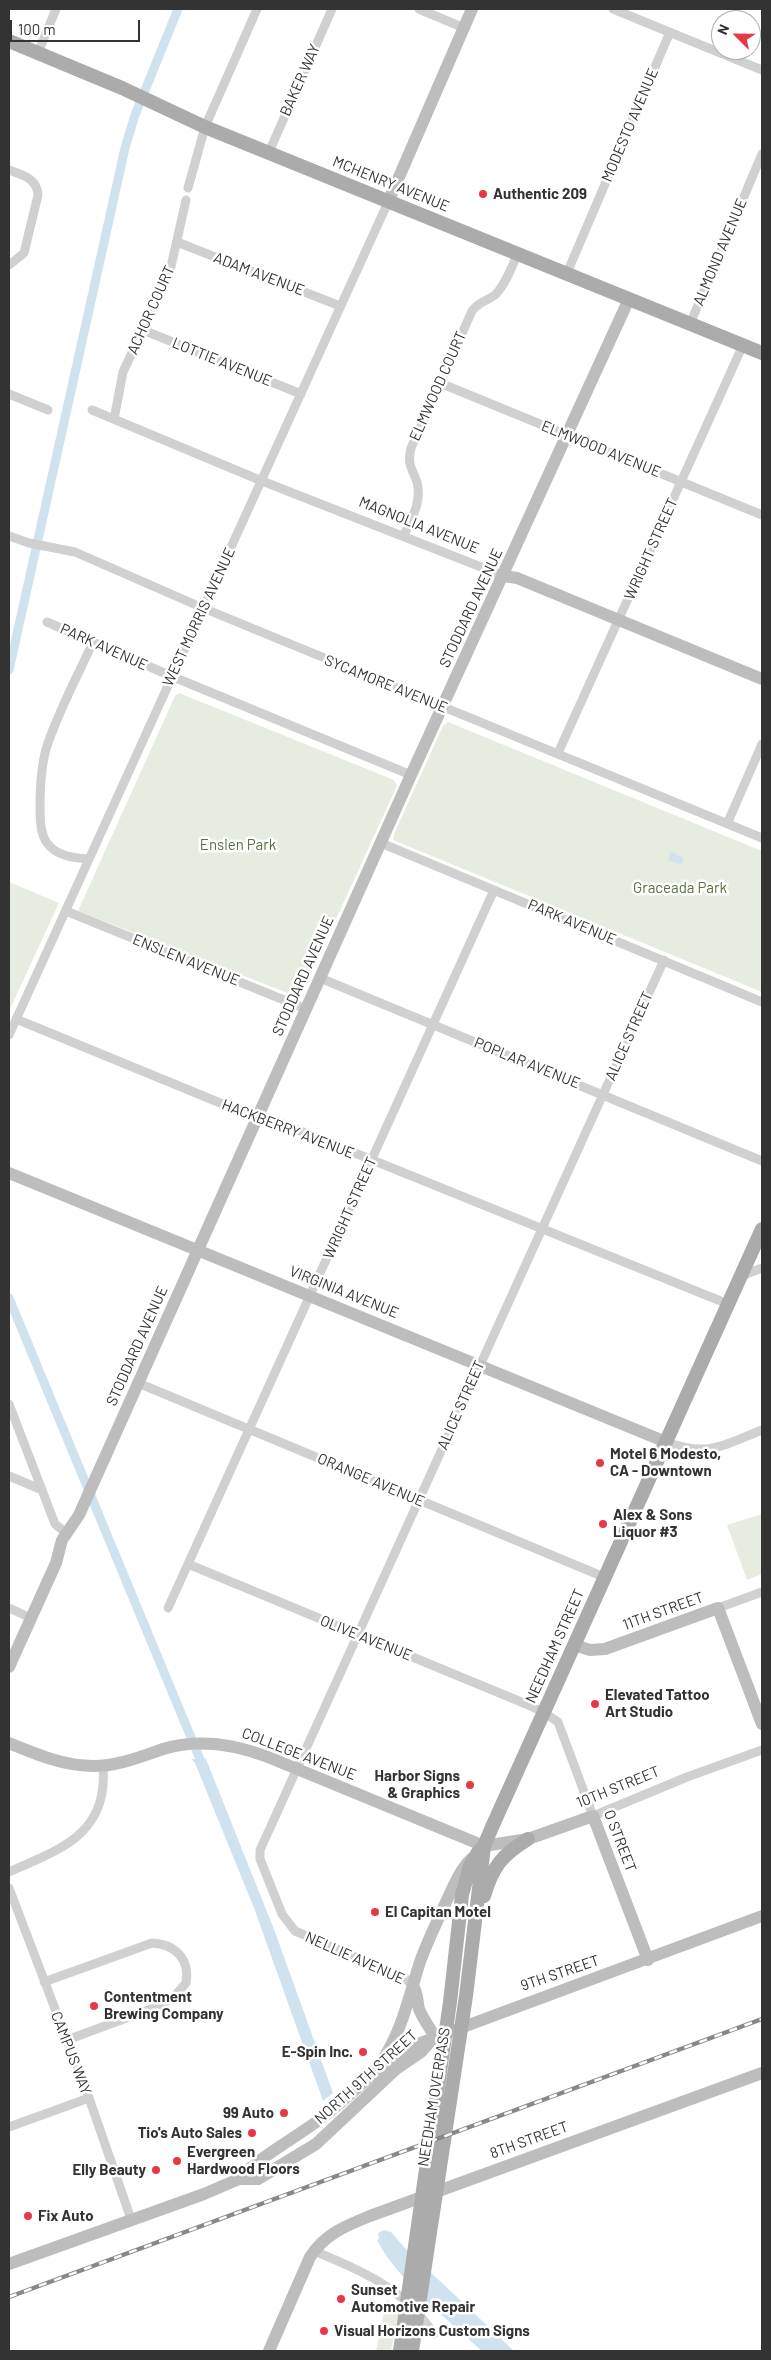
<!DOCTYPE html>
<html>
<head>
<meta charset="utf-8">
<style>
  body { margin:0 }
  #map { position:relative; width:771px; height:2360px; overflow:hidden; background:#fff; font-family:Barlow,sans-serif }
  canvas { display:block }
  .frame { position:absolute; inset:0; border:10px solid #333; pointer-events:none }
  .north { position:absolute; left:711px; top:10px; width:50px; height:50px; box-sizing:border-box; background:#fff; border:1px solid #adadad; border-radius:50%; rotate:293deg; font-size:14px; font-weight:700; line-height:20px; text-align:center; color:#333 }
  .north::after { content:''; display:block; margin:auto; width:18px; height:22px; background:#e63946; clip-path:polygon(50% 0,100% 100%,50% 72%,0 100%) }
  .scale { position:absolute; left:10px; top:20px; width:130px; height:22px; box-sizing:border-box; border:2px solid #333; border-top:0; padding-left:6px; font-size:15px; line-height:18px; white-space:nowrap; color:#333; -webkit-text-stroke:4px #fff; paint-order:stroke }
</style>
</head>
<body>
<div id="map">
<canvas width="771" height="2360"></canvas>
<div class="frame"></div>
<div class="north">N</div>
<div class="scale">100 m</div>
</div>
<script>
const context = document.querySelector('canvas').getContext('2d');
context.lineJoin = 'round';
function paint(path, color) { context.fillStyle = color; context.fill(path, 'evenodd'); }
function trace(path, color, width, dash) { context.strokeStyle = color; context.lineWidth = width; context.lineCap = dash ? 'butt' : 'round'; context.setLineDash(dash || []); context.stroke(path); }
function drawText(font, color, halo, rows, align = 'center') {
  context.font = font + ' Barlow,sans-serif'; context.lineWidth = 5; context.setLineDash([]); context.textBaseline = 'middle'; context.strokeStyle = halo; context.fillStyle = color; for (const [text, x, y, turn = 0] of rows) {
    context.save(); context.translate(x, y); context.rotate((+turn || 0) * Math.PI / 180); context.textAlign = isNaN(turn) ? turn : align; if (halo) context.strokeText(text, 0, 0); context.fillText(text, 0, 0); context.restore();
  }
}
paint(new Path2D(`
  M179,693L394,780L397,786L302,993L295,996L78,911L175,696Z
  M448,722L762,851V992L393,840L394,834L443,726Z
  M9,882L59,903L9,1011Z
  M762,1514V1574L747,1580L727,1525Z
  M387,2299L399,2310L391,2351H376Z`), '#e6ecdf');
paint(new Path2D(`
  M671,852L684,858L682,865L668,860Z
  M191,1759H206L275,1932L333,2093L323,2101L254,1908L195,1763Z
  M384,2230L391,2232L405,2248L514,2351H482C450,2322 395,2277 377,2240L379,2239L378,2233Z`), '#cfe2ee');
trace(new Path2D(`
  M9,670L125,148L135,115L178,9
  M9,1298L204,1769`), '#cfe2ee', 9);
trace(new Path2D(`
  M419,9L464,28
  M613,9L762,70
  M38,53L56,9
  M269,152L332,9
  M9,170C22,175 37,178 38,195L24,253L9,265
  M188,188L205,127L257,9
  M177,242L340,306
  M567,273L670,32
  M690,324L762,154
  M143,330L301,394
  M440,383L762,515
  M9,394L48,410
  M92,410L262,481L504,576
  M114,419L123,372L170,271L186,200
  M404,535C412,518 422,502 417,482C412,468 407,465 411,448L472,311C478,302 487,301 495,295C506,284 512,266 518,253
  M9,536L29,543L75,552L203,608L762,838
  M47,622L171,676L411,775
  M558,753L743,345
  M727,824L762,744
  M381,843L762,1002
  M88,859C74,858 56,856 47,843C40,833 40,818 40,807C40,787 41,765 47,746C58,712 78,675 93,642
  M66,911L306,1009
  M320,978L762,1161
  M16,1019L247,1114L271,1119L728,1304
  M9,1035L389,200
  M741,1276L762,1268
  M138,1383L604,1577
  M9,1404L55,1524L66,1533
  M666,1442C709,1457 722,1446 762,1430
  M9,1476L40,1489
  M188,1564L526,1704L543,1712L558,1722L593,1816L687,1777L762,1750
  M9,1608L31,1618
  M168,1608L494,890
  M718,1608L762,1592
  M9,1872C61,1849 109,1834 103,1765
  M9,1888L89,2098L131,2219
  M44,1982L152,1943C176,1944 190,1960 186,1983L174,1997L159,2006L67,2040
  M413,1986L406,1979L295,1931L282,1914L260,1859V1850L664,960
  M9,2127L89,2098
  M314,2251C364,2272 402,2287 434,2334`), '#d0d0d0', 9);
trace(new Path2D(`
  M389,200L472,9
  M504,576L517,578L762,679
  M9,1173L666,1442
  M574,1645L590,1650L605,1649L718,1608L762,1724
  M9,1667L56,1563L62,1540L79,1515L411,775L629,299
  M9,1743C36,1754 63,1766 93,1766C118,1766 140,1757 163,1749C199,1738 234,1744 268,1757L484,1846L528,1839L593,1816L648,1960
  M413,1986C418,1993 417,2001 419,2009C423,2019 430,2028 435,2037
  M381,2062C402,2032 409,1996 420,1962C427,1942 437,1922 446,1902C453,1888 459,1871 471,1859
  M239,2179C262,2155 292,2140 319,2120C349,2098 374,2070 404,2049L762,1916
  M9,2264L204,2194L239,2179H258L316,2144L396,2069L421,2052L431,2041
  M269,2351L310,2257C325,2234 345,2226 370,2216L762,2073`), '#bdbdbd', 12);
trace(new Path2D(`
  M9,41L122,88L205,127L762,353
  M484,1896C493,1866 502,1855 528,1839
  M400,2351L450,2002L462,1895L470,1866L478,1852L484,1846L492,1827L762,1229
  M412,2351L466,1996L484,1847`), '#ababab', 14);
const rail = new Path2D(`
  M9,2297L762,2019`);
trace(rail, '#888', 4.5);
trace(rail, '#fff', 2.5, [8]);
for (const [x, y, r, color] of [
  [483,194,5,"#e63946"],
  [600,1463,5,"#e63946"],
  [603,1524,5,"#e63946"],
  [595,1704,5,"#e63946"],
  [470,1785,5,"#e63946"],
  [375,1912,5,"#e63946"],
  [94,2006,5,"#e63946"],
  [363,2052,5,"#e63946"],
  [284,2113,5,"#e63946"],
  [252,2133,5,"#e63946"],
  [177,2161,5,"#e63946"],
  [156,2170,5,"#e63946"],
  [28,2216,5,"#e63946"],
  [341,2299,5,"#e63946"],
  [324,2331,5,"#e63946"]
]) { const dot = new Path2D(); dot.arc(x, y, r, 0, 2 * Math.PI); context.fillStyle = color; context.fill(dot); trace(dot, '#fff', 2); }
drawText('15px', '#333', '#fff', [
  ["BAKER WAY",300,80,-66],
  ["MODESTO AVENUE",630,125,-67],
  ["MCHENRY AVENUE",391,184,22],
  ["ALMOND AVENUE",720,252,-67],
  ["ADAM AVENUE",259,274,21],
  ["ACHOR COURT",151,310,-66],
  ["LOTTIE AVENUE",222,362,22],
  ["ELMWOOD COURT",438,386,-66],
  ["ELMWOOD AVENUE",601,449,22],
  ["MAGNOLIA AVENUE",419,525,22],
  ["WRIGHT STREET",651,549,-66],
  ["STODDARD AVENUE",471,608,-65],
  ["WEST MORRIS AVENUE",199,617,-65],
  ["PARK AVENUE",104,647,24],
  ["SYCAMORE AVENUE",386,684,22],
  ["PARK AVENUE",572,922,23],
  ["ENSLEN AVENUE",186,960,22],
  ["STODDARD AVENUE",303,976,-66],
  ["ALICE STREET",629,1036,-66],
  ["POPLAR AVENUE",527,1063,22],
  ["HACKBERRY AVENUE",288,1129,21],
  ["WRIGHT STREET",350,1208,-66],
  ["VIRGINIA AVENUE",344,1292,22],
  ["STODDARD AVENUE",137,1346,-66],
  ["ALICE STREET",461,1405,-66],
  ["ORANGE AVENUE",371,1480,23],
  ["11TH STREET",663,1611,-20],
  ["OLIVE AVENUE",366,1638,22],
  ["NEEDHAM STREET",555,1646,-66],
  ["COLLEGE AVENUE",299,1754,21],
  ["10TH STREET",618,1787,-22],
  ["O STREET",620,1841,69],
  ["NELLIE AVENUE",355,1958,24],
  ["9TH STREET",560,1973,-19],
  ["CAMPUS WAY",71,2053,69],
  ["NORTH 9TH STREET",366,2077,-42],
  ["NEEDHAM OVERPASS",434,2097,-81],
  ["8TH STREET",529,2140,-20]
]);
drawText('bold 15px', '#333', '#fff', [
  ["Authentic 209",493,194],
  ["Motel 6 Modesto,",610,1454],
  ["CA - Downtown",610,1471],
  ["Alex & Sons",613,1515],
  ["Liquor #3",613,1532],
  ["Elevated Tattoo",605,1695],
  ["Art Studio",605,1712],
  ["Harbor Signs",460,1776,"right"],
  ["& Graphics",460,1793,"right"],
  ["El Capitan Motel",385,1912],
  ["Contentment",104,1997],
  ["Brewing Company",104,2014],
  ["E-Spin Inc.",353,2052,"right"],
  ["99 Auto",274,2113,"right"],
  ["Tio's Auto Sales",242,2133,"right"],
  ["Evergreen",187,2152],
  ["Hardwood Floors",187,2169],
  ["Elly Beauty",146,2170,"right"],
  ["Fix Auto",38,2216],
  ["Sunset",351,2290],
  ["Automotive Repair",351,2307],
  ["Visual Horizons Custom Signs",334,2331]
], 'left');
drawText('15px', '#56703f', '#fff', [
  ["Enslen Park",238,845],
  ["Graceada Park",680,888]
]);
</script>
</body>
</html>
